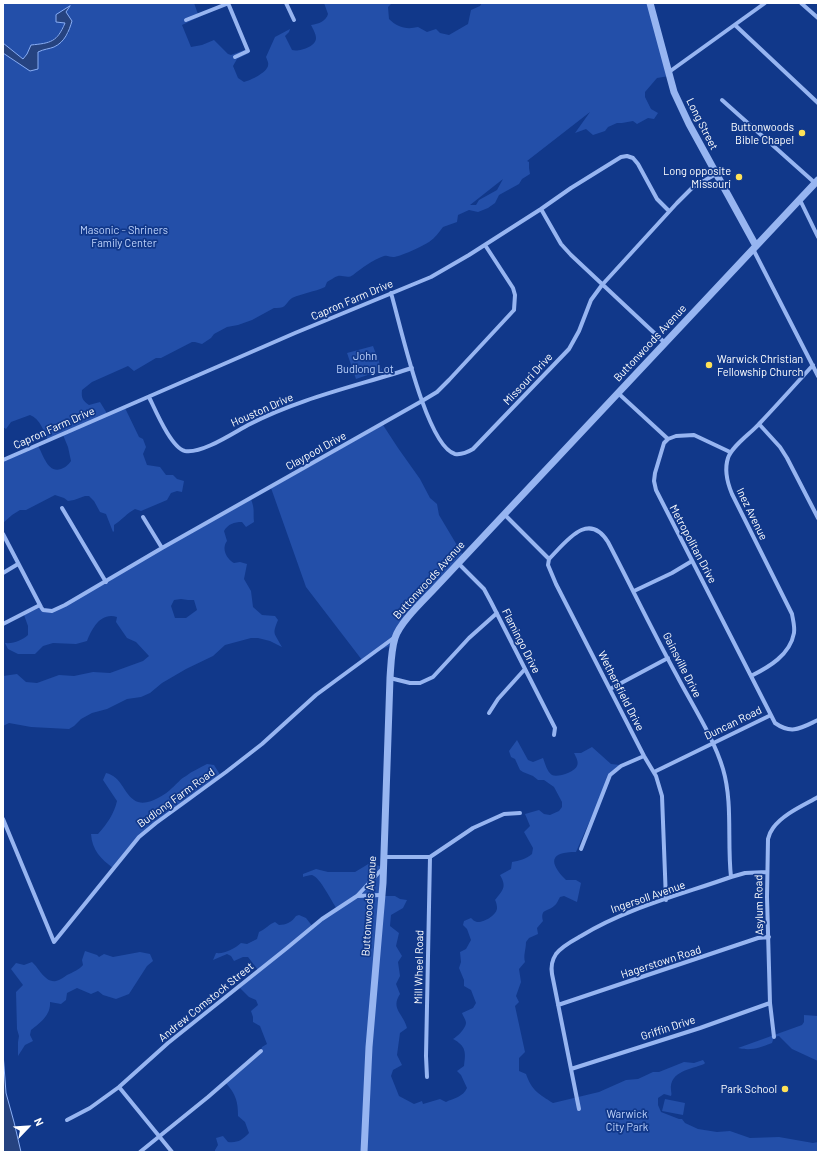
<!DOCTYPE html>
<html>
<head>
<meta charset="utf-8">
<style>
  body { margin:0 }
  #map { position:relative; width:821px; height:1155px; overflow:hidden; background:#11388a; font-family:Barlow,sans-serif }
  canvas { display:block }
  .frame { position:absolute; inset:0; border:4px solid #fff; pointer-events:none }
  .north { position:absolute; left:8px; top:1107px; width:40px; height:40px; -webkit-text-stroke:3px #11388a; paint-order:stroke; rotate:65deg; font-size:11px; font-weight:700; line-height:16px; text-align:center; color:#fff }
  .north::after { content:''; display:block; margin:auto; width:14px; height:18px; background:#fff; clip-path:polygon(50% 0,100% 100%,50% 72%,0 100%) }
</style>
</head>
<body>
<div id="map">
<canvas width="821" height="1155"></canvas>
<div class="frame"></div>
<div class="north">N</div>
</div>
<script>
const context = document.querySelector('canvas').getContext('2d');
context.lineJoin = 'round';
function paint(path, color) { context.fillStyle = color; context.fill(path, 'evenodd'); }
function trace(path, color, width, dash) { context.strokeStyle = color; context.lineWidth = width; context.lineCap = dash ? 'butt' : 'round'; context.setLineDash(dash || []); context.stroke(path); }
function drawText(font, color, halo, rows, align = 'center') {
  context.font = font + ' Barlow,sans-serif'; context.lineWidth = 3.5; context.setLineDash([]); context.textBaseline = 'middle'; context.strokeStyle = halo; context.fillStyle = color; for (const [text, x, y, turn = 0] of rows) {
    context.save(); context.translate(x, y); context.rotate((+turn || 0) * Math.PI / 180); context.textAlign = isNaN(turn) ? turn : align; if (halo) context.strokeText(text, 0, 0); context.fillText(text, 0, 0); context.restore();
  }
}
paint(new Path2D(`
  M3,3H194L199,17L182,25L191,47L202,45L214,40L228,54L231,55L247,49L249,53L237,59L233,66L238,78L244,82C251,80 266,73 268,66C269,63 267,60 266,57L275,37L290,29L289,32L285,36L292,50C299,52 316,47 316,38C316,34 313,29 311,25C319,24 326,21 328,14L324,3H392L388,7L389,19C397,27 406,30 418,27L427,32L436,29L440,33L449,35L468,24L471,10L480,6L482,3H650L669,76L657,78L645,92V97L651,109L658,113L654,119L648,118L637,124L633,121L622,123H617L608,127L605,131L593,135L586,129L575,133L590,112L527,161L529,162V168L530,174L522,179L519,184L499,195L495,203L488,208L478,212L469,210L458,215L457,222L443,227C439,232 435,238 429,242C423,246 400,257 393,257C389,257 388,255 384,256C372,260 362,268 353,275C348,279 343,275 338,276C334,277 331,280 327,282L325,287C314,292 303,293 292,298C285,303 287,309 274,308L252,320L238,325L227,327L214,334L211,338L202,344L195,342H192L161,358H156L134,371L128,366L92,382L82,390C81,398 83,401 89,405L100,402L108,415L125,408L139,437L143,439L146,447L143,454L147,465L160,467L166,475H173L177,479L184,481L182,492L177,491L171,493L167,500L141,511L135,509C127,513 122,520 114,525V531L113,532L106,514L100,512L94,501L89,496H85L74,500L68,501L64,498L55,495L26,510H20L12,515L3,523V461L38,446C43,454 48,474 61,469C66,467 68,465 71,461L68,447L63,435L48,441C44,431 40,419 30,415L11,422L6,429L3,427V53L16,62L38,69V52L45,49L55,47L69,33L66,12L69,7L56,15L65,22C57,41 51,43 31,45L27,54L23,59L3,43ZM503,179L497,190L479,200L476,205H470Z
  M373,346L382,370L356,379L347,353Z
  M383,425L398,448L420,479L430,498L437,504L439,515L464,557L405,621L392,645L375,652L362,660L306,587L271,488Z
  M251,499C255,510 253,511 254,522L246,527L242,522C234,522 228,524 224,531L227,541C221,549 227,559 234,563L240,562L247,564L244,579L251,591L253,607L262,615L275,616L278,620C272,635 274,632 282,647L270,641L258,638H251L225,645L213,656L186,669L162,683L150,693L141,697L127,699L107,709L92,713L81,719L74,726L69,729L31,727L9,723L3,726V676L17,674L26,682L37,683L59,675L74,676L93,672L110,673L143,661L149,656L136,642L127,638L116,622L117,617C100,612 92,629 87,641L76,644L53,643L43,646L35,654H18L8,649L5,643C14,644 22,640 28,635V626L24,615L41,607L51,611ZM181,599L188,600H194L197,610L186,618H175L171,606L174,600Z
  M517,740L528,760L533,762L543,758C545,763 547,772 552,775C557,778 575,772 577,766C579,762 576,757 574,753H581L592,747L611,764L620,765L610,775L576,852C550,852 548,862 566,880H576L581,883L577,902L564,896L560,897C558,900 557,904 554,906C548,912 540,908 543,921L537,928L538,934L529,938L526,942C526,950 523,955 525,962L519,969L521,982L516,996L519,1002L515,1006L525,1052L519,1058V1071L526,1074C532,1091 539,1094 553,1103L599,1092L626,1080L638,1079L653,1072H659L684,1062L694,1063L703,1060L705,1063L704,1064C692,1069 669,1071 671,1090C671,1092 672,1094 671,1096L664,1094L658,1098V1105L661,1112L679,1119H682L685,1123L698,1129L717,1132L730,1131L750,1138L779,1137L813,1143L818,1142V1152H215V1150L218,1145L216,1138L223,1136L228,1142C238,1143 242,1140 249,1133L245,1122L238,1116C238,1101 236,1095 226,1083L259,1055L262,1047L267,1044L260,1026L253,1022V1017L251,1011L258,1005L256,1000L249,997L240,988L258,970L248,957H243L234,961L231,956L227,954L213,960L216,953C225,954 234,949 241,943L247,944L257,939L259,932C266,929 269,924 275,922L279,925C286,925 292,922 296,916L299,915L306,918L313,927L337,909C332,902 320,877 312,875C309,875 306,876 303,877V874L316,869L328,872H355L370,863L383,867L382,896H395L400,899L407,900L403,908L391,915L390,926L399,933L396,946L402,956L398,962L400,976L396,984L400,994C390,1009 404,1014 407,1028L400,1033L397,1055L402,1065L393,1070L391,1076L399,1096L414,1104L422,1101L423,1104L440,1099L446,1102C454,1098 463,1097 467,1088L461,1075L457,1071L464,1066C466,1052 466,1046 453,1039C457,1037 466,1028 466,1023C466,1020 463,1016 462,1013L473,1008L476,1003L471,990L464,986V980L459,968L461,962L460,952L466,949L471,940L467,929L463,925L464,921L471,918C473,920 474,921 477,922C483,923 498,915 497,907C497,906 496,901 495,900C503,890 507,887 500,875L511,869L512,862C519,861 526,859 532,854L533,848L524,832L530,826L525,814L539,810L544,814L550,815L559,811L562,807V802L554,787L544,780H538L533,776L523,772L520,770L515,759L511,757L509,751Z
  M207,764L214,765L221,776L190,801L140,836L113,868C101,859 92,850 91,834H98C107,824 114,814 117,801L103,780L106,773C122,777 122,791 134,800C145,808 164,796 172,788C177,784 180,779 186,776C192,771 200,768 207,764Z
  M85,951L97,955L99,957L104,954L113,957L140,952L150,954L153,961L147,966L129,994L116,999L103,995L98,991L91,994L77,988L67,993L66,1000L61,1004L50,1002C51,1015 40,1023 31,1030L30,1035L33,1041L25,1045L18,1056V1042L19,1036L17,1029L16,992L23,985L11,969L16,963L24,965L32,962C39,968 45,983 56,981C60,980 64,977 67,975C73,972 79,970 83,965L82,960Z
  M804,1015L818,1016V1061L792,1049L779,1036L774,1037L772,1043C759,1048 751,1051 738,1048L802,1025L804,1022Z
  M665,1099L685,1103L683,1115L662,1111Z`), '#234fa9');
const water = new Path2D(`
  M70,6L66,12L72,21C69,31 65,42 54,47C49,49 44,49 38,52V69L30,71L3,53V43L23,59L27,54L31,45C51,43 57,42 65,23L56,22V15Z
  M3,1053L6,1093L14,1122L21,1152H3Z`);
paint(water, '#264380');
trace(water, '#89aef5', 1);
trace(new Path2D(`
  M228,3L248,51L235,57
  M286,3L294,20
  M801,3L818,18
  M186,20L229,3
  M735,25L818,103
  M669,72L765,3
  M722,100L815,183
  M800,200L818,237
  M541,209L561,244L571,255L665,343
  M753,249L818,376
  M391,293C400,323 426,446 455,454C462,455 468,452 473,449L569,349L579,331L591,300L602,285L677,203L693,187L716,174
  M618,393L668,439
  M149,397C155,409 171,448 185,451C202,454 233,433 248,425C300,398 357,386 412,368
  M759,424L780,447L787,458L818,518
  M730,452L694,435L676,436L668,439L664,443L655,473L654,481L656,490L775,723C792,735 801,728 818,720
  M3,460L295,333L431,277L469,255L541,209L571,188L621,157L627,156L633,158L638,164L657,199L669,211
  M62,508L106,582
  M504,514L549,559L548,565L556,584L644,756L656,776L662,796L666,900
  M143,517L162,548
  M3,534L41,607L43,610L52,611L65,605L162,548L422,401L437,392L449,380L514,310L515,295L513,288L485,245
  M549,559C566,542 588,510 608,542C631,586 652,630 676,674C691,703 714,738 723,769C733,803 727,841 731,877
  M458,563L484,589L491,602L555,728L554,735
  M3,573L18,564
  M634,591L672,573L692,561
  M3,624L40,605
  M751,676C769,667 790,655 794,633C795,627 793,620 792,614L732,494C727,482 724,470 728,458C732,446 750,434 759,424C777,405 795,385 813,365
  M390,678L410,683H420L433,677L469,638L497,613
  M610,689L668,658
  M489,713L498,699L525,669
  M654,772L771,715
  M3,819L54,942L139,837L156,823L226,772L262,744L316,695L395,637
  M581,849L610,775L621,766L644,756
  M384,857H430L473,828L504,814L520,813
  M357,896L381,895
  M558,1005L758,938L769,937
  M774,1037L770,1003L767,897L768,839C769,835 770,832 773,828C783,814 804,805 818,797
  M571,1069L700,1028L770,1003
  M427,1077L426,1056L430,857
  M119,1087L172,1152
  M579,1109L552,974C551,968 552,960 556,954C562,946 572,941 581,936C627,908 680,895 731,877L745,873L767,872
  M67,1120L90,1108L119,1087L168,1043L287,948L322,919L357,896L383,868
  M140,1152L208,1097L261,1051`), '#97b5f1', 4);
trace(new Path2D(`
  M650,3L674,92L689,124L756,246
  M364,1152L369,1047L383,883L390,678C391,665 391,651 395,638C400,622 424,600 436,587L818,180`), '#97b5f1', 7);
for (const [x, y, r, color] of [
  [802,133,4,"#ffe257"],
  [739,177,4,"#ffe257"],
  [709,365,4,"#ffe257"],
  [785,1089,4,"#ffe257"]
]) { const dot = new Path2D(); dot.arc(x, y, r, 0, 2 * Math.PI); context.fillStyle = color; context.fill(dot); trace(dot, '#11388a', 1.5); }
drawText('11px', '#fff', '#11388a', [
  ["Long Street",702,124,63],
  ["Capron Farm Drive",352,300,-23],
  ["Buttonwoods Avenue",650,343,-47],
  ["Missouri Drive",528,379,-47],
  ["Houston Drive",262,410,-24],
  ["Capron Farm Drive",54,428,-24],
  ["Claypool Drive",316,451,-29],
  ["Inez Avenue",752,514,64],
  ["Metropolitan Drive",693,544,62],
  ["Buttonwoods Avenue",429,580,-48],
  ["Flamingo Drive",521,641,63],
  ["Gainsville Drive",682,665,63],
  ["Wethersfield Drive",621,691,63],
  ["Duncan Road",733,723,-26],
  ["Budlong Farm Road",176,798,-36],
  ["Ingersoll Avenue",648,897,-19],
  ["Asylum Road",759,905,-91],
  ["Buttonwoods Avenue",369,906,-86],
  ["Hagerstown Road",661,962,-18],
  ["Mill Wheel Road",419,967,-89],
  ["Andrew Comstock Street",206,1002,-39],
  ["Griffin Drive",668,1028,-18]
]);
drawText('11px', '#fff', '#11388a', [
  ["Buttonwoods",794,127],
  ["Bible Chapel",794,140],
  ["Long opposite",731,171],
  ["Missouri",731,184],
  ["Warwick Christian",717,359,"left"],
  ["Fellowship Church",717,372,"left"],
  ["Park School",777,1089]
], 'right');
drawText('11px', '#bed3fc', '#11388a', [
  ["Masonic - Shriners",124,230],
  ["Family Center",124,243],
  ["John",365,356],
  ["Budlong Lot",365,369],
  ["Warwick",627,1114],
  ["City Park",627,1127]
]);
</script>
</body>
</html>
